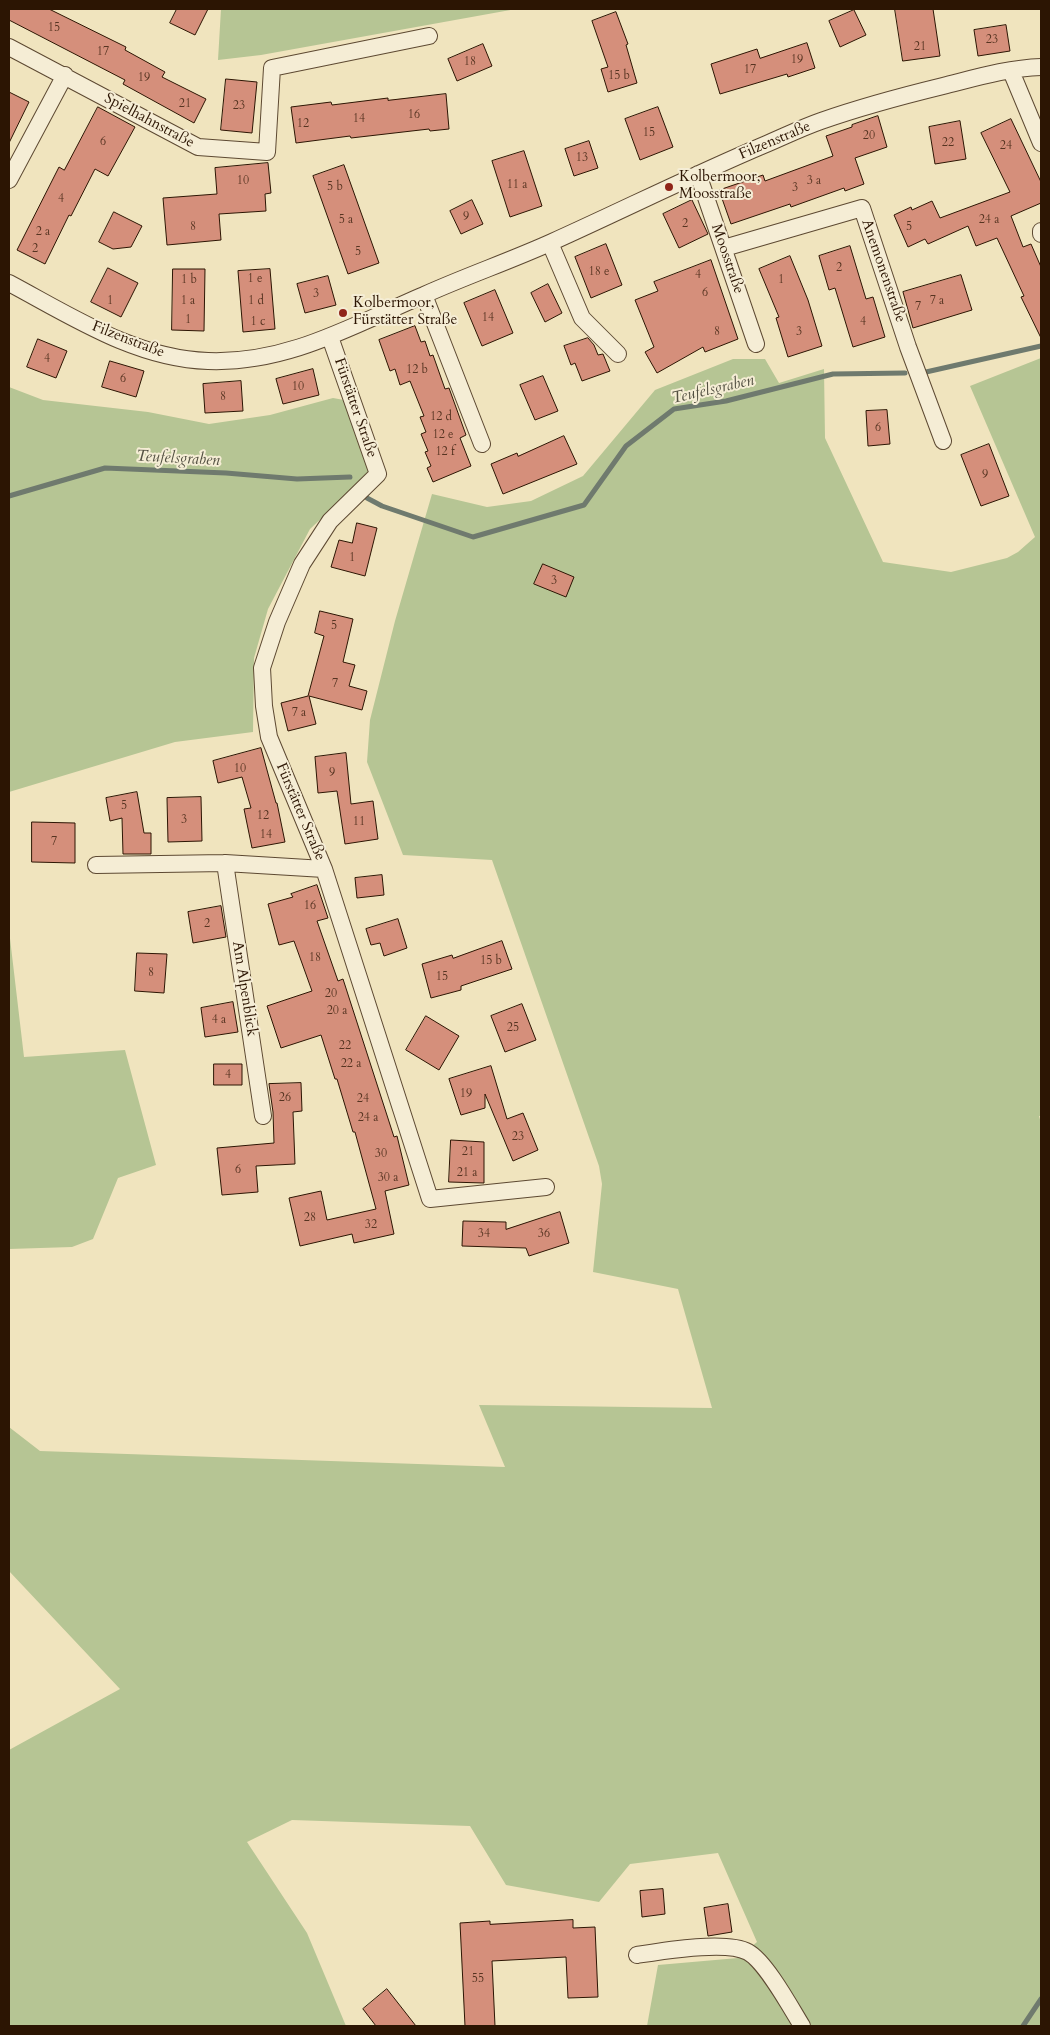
<!DOCTYPE html>
<html>
<head>
<meta charset="utf-8">
<style>
  body { margin:0 }
  #map { position:relative; width:1050px; height:2035px; overflow:hidden; background:#f0e4be; font-family:Cardo,serif }
  canvas { display:block }
  .frame { position:absolute; inset:0; border:10px solid #2c1503; pointer-events:none }
</style>
</head>
<body>
<div id="map">
<canvas width="1050" height="2035"></canvas>
<div class="frame"></div>
</div>
<script>
const context = document.querySelector('canvas').getContext('2d');
context.lineJoin = 'round';
function paint(path, color) { context.fillStyle = color; context.fill(path, 'evenodd'); }
function trace(path, color, width, dash) { context.strokeStyle = color; context.lineWidth = width; context.lineCap = dash ? 'butt' : 'round'; context.setLineDash(dash || []); context.stroke(path); }
function drawText(font, color, halo, rows, align = 'center') {
  context.font = font + ' Cardo,serif'; context.lineWidth = 4; context.setLineDash([]); context.textBaseline = 'middle'; context.strokeStyle = halo; context.fillStyle = color; for (const [text, x, y, turn = 0] of rows) {
    context.save(); context.translate(x, y); context.rotate((+turn || 0) * Math.PI / 180); context.textAlign = isNaN(turn) ? turn : align; if (halo) context.strokeText(text, 0, 0); context.fillText(text, 0, 0); context.restore();
  }
}
paint(new Path2D(`
  M221,9H516L261,55L218,60Z
  M1041,358V1116H1039L1041,1123V2026H647L658,1965L738,1958L757,1942L718,1853L630,1864L599,1902L506,1885L470,1826L292,1820L247,1842L307,1933L346,2026H9V1750L120,1689L9,1571V1427L40,1451L505,1467L479,1405L712,1408L678,1289L593,1272L602,1184L599,1166L492,860L403,855L367,762L370,720L395,621L432,494L487,507L531,501L583,476L655,390L733,359H765L779,383L824,369L825,438L883,562L951,572L1007,558L1018,552L1035,537L970,386Z
  M9,387L43,400L148,412L209,424L270,415L333,398L344,400L371,472L310,529L268,609L254,658L253,732L175,742L9,792Z
  M9,930L24,1057L125,1050L156,1165L118,1178L93,1239L72,1247L9,1249Z`), '#b6c594');
trace(new Path2D(`
  M926,372L1041,346
  M9,496L105,468L226,473L297,479L350,477
  M367,498L382,506L473,537L584,505L626,446L674,409L726,401L833,374L905,373
  M1023,2026L1041,1999`), '#6f7a6e', 5);
const building = new Path2D(`
  M9,9H49L126,47L125,50L165,72L162,77L206,99L194,123L123,84L125,80L9,20Z
  M177,9H208L195,35L170,23Z
  M895,9H933L940,56L903,61Z
  M854,10L866,35L840,47L829,21Z
  M616,12L628,44L626,45L637,83L608,92L601,69L608,67L592,21Z
  M1006,25L1010,51L978,56L974,30Z
  M807,43L815,68L788,77L787,74L720,94L711,64L757,49L760,58Z
  M483,44L492,66L457,81L448,59Z
  M226,79L257,82L252,133L221,130Z
  M9,92L29,102L9,143Z
  M446,94L449,129L430,131L429,129L351,138L350,136L296,143L291,107L331,102L332,105L388,98V100Z
  M98,107L135,127L108,176L95,169L71,216L69,215L45,264L17,250L59,167L64,170Z
  M658,107L673,147L640,160L625,119Z
  M878,116L887,147L855,158L864,184L845,191L844,188L791,207L790,204L731,224L719,190L763,175L765,181L833,156L826,136L852,127V125Z
  M1011,119L1041,182V203L1011,216L1023,247L1031,244L1041,267V338L1021,297L1024,296L997,238L976,246L968,226L928,244L925,239L908,247L894,215L911,207L912,210L932,201L940,218L1010,192L981,133Z
  M960,121L966,159L935,164L929,127Z
  M589,141L598,168L574,176L565,149Z
  M524,151L542,206L510,217L492,161Z
  M268,163L271,193L265,194L266,211L219,214L221,240L167,245L163,198L217,194L215,168Z
  M344,165L379,263L348,274L313,176Z
  M472,200L483,224L461,234L450,211Z
  M692,200L708,234L679,248L663,214Z
  M114,212L142,226L131,247L113,249L99,242Z
  M606,244L622,285L591,298L575,257Z
  M850,246L866,299L873,297L885,337L853,347L835,288L829,290L819,256Z
  M790,256L808,300L822,346L788,357L776,318L779,317L759,269Z
  M711,260L738,339L705,352L703,347L657,373L645,352L654,347L635,300L658,291L654,282Z
  M108,268L138,283L121,317L91,302Z
  M173,269H205L204,331L172,330Z
  M270,269L275,329L243,332L238,271Z
  M961,275L972,310L913,328L903,292Z
  M328,276L336,305L305,313L297,284Z
  M548,284L562,313L545,322L531,293Z
  M495,290L513,333L482,346L464,303Z
  M415,326L421,342L425,341L430,356L433,355L445,389L449,388L466,435L460,438L471,466L433,482L427,468L431,466L425,452L428,451L421,434L426,432L420,417L424,416L410,381L400,385L395,369L390,371L379,340Z
  M588,338L594,345L598,355L603,354L610,371L582,381L575,363L571,365L564,346Z
  M38,339L67,351L56,378L27,367Z
  M110,361L144,371L136,397L102,387Z
  M313,369L319,395L283,404L276,379Z
  M543,376L558,411L535,420L520,385Z
  M241,381L243,411L205,413L203,384Z
  M887,410L890,444L868,446L866,411Z
  M564,436L577,464L503,494L491,464L517,453L518,456Z
  M989,444L1009,496L981,506L961,455Z
  M357,523L377,528L365,576L331,567L339,540L352,543Z
  M543,564L574,577L566,597L534,584Z
  M320,611L353,619L343,662L355,665L349,686L367,691L362,710L309,696L316,724L288,731L281,703L308,696L324,636L315,633Z
  M261,748L276,803H277L285,842L252,848L244,809L251,808L242,777L218,783L213,761Z
  M346,753L351,804L373,801L378,839L345,844L337,791L318,793L315,757Z
  M137,792L144,833H151V854H123L122,818L110,821L106,798Z
  M201,797L202,841L168,842L167,798Z
  M32,822L75,823V863L32,862Z
  M382,875L384,895L357,898L355,878Z
  M317,885L328,918L317,921L338,981L343,979L394,1137L397,1136L409,1185L385,1191L394,1234L354,1243L352,1234L300,1246L289,1198L321,1191L327,1220L376,1209L355,1132H353L337,1079H335L321,1035L281,1048L267,1006L312,991L294,941L279,945L268,904L293,897L291,894Z
  M221,906L226,937L193,943L188,912Z
  M398,919L407,948L384,956L380,943L371,945L366,929Z
  M502,941L512,969L461,986V990L431,998L422,964L452,955L453,958Z
  M137,953L167,954L164,993L135,991Z
  M233,1002L238,1032L205,1037L201,1008Z
  M522,1004L536,1040L505,1052L491,1016Z
  M426,1016L459,1036L439,1070L406,1050Z
  M214,1064H242V1085H214Z
  M491,1066L507,1119L523,1113L538,1150L513,1161L485,1094V1108L461,1115L449,1079Z
  M301,1083L302,1111L293,1112L295,1164L256,1166L258,1192L222,1195L217,1148L274,1143L273,1112L269,1084Z
  M451,1140L484,1142V1183L449,1182Z
  M560,1212L569,1243L529,1256L526,1248L462,1246L463,1221L506,1222V1229Z
  M663,1889L665,1914L642,1917L640,1891Z
  M728,1904L732,1932L708,1936L704,1908Z
  M573,1920V1928L595,1927L598,1997L568,1998L566,1957L492,1961L495,2026H465L460,1923L490,1921V1924Z
  M387,1989L416,2026H376L363,2009Z`);
paint(building, '#d58f7b');
trace(building, '#2c1503', 1);
const minor = new Path2D(`
  M9,47L198,147L267,152L272,68L429,36
  M1011,71L1041,143
  M698,174L756,344
  M9,180L65,75
  M1041,231V234
  M550,243L582,318L618,354
  M724,248L862,208L908,347L943,441
  M9,283C71,316 136,359 208,361C288,364 353,325 424,295C466,276 510,261 552,242C623,210 693,175 764,145C783,137 801,128 821,121C861,107 902,96 943,86C975,78 1008,68 1041,67
  M424,295L482,444
  M330,337L378,474L330,521L302,564L277,622L262,668L264,706L269,737L324,869L430,1199L546,1187
  M225,863L263,1116
  M96,865L225,863L324,869
  M637,1955C662,1951 726,1940 748,1952C766,1962 791,2008 802,2026`);
trace(minor, '#5d4932', 18);
trace(minor, '#f5edd5', 16);
for (const [x, y, r, color] of [
  [669,187,5,"#8f2418"],
  [343,313,5,"#8f2418"]
]) { const dot = new Path2D(); dot.arc(x, y, r, 0, 2 * Math.PI); context.fillStyle = color; context.fill(dot); trace(dot, '#f5edd5', 2); }
drawText('12px', '#563421', null, [
  ["15",54,28],
  ["23",992,40],
  ["21",920,47],
  ["17",103,52],
  ["19",797,60],
  ["18",470,62],
  ["17",750,70],
  ["15 b",619,76],
  ["19",144,78],
  ["21",185,104],
  ["23",239,106],
  ["16",414,115],
  ["14",359,119],
  ["12",303,124],
  ["15",649,133],
  ["20",869,136],
  ["6",103,142],
  ["22",948,143],
  ["24",1006,146],
  ["13",582,158],
  ["10",243,181],
  ["3 a",814,181],
  ["11 a",517,185],
  ["5 b",335,187],
  ["3",795,188],
  ["4",61,199],
  ["9",466,217],
  ["5 a",346,220],
  ["24 a",989,220],
  ["2",685,224],
  ["8",193,227],
  ["5",909,227],
  ["2 a",43,232],
  ["2",35,249],
  ["5",358,252],
  ["2",839,268],
  ["18 e",599,272],
  ["4",698,275],
  ["1 e",255,279],
  ["1 b",189,280],
  ["1",781,280],
  ["6",705,293],
  ["3",316,294],
  ["1",110,301],
  ["1 a",188,301],
  ["1 d",256,301],
  ["7 a",937,301],
  ["7",918,307],
  ["14",488,318],
  ["1",188,320],
  ["1 c",258,322],
  ["4",863,322],
  ["8",717,332],
  ["3",799,332],
  ["4",47,359],
  ["12 b",417,370],
  ["6",123,379],
  ["10",298,387],
  ["8",223,397],
  ["12 d",441,417],
  ["6",878,428],
  ["12 e",443,435],
  ["12 f",445,452],
  ["9",985,475],
  ["1",352,558],
  ["3",554,581],
  ["5",334,626],
  ["7",335,684],
  ["7 a",299,713],
  ["10",240,769],
  ["9",332,773],
  ["5",124,806],
  ["12",263,816],
  ["3",184,820],
  ["11",359,822],
  ["14",266,835],
  ["7",54,842],
  ["16",310,906],
  ["2",207,924],
  ["18",315,958],
  ["15 b",491,961],
  ["8",151,973],
  ["15",442,977],
  ["20",331,994],
  ["20 a",337,1011],
  ["4 a",219,1020],
  ["25",513,1028],
  ["22",345,1046],
  ["22 a",351,1064],
  ["4",228,1075],
  ["19",466,1094],
  ["26",285,1098],
  ["24",363,1099],
  ["24 a",368,1118],
  ["23",518,1137],
  ["21",468,1152],
  ["30",381,1154],
  ["6",238,1170],
  ["21 a",467,1173],
  ["30 a",388,1178],
  ["28",310,1218],
  ["32",371,1225],
  ["34",484,1234],
  ["36",544,1234],
  ["55",478,1979]
]);
drawText('15px', '#2c1503', '#f5edd5', [
  ["Spielhahnstraße",149,121,28],
  ["Filzenstraße",775,141,-23],
  ["Moosstraße",727,259,71],
  ["Anemonenstraße",883,271,71],
  ["Filzenstraße",128,340,21],
  ["Fürstätter Straße",355,408,71],
  ["Fürstätter Straße",300,812,67],
  ["Am Alpenblick",244,989,81]
]);
drawText('15px', '#2c1503', '#f5edd5', [
  ["Kolbermoor,",679,178],
  ["Moosstraße",679,195],
  ["Kolbermoor,",353,304],
  ["Fürstätter Straße",353,321]
], 'left');
drawText('italic 16px', '#535042', '#f5edd5', [
  ["Teufelsgraben",713,390,-13],
  ["Teufelsgraben",178,459,3]
]);
</script>
</body>
</html>
